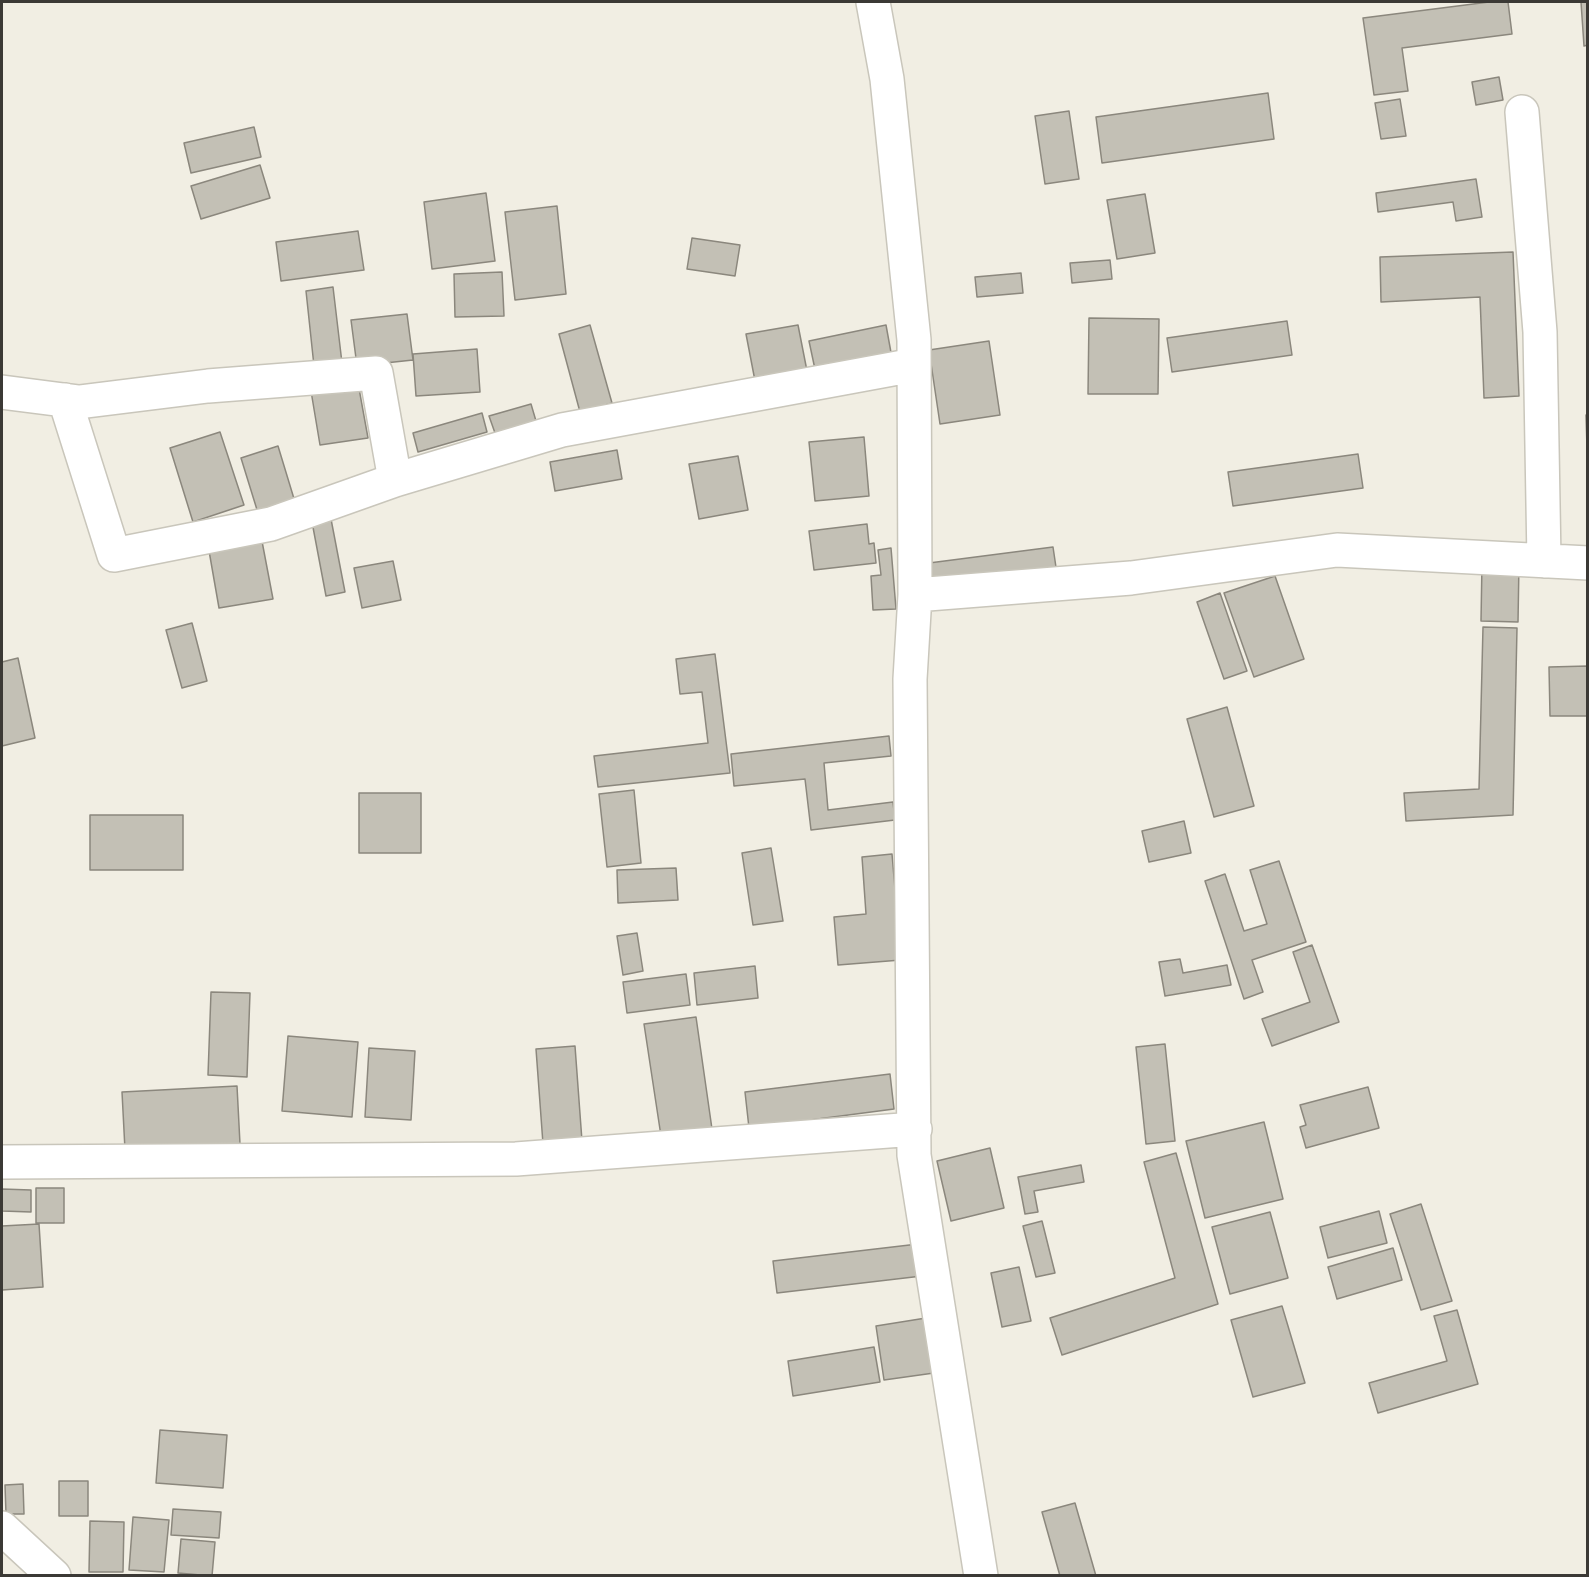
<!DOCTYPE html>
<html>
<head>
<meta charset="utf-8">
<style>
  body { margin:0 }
  #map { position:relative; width:1589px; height:1577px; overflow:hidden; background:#f1eee3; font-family:Inter,sans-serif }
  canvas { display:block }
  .frame { position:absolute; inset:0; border:3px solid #3b3935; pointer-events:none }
</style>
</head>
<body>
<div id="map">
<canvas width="1589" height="1577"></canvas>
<div class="frame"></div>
</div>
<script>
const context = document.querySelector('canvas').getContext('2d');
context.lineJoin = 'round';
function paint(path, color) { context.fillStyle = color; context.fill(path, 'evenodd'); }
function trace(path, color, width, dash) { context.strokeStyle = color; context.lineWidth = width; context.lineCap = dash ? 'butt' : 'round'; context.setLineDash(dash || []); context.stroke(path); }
const building = new Path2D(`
  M1489,2H1508L1512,34L1402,48L1408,91L1374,95L1363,18Z
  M1581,2H1588V45L1584,46Z
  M1499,77L1503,100L1476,105L1472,82Z
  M1268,93L1274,139L1102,163L1096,117Z
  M1400,99L1406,136L1381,139L1375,103Z
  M1069,111L1079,179L1045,184L1035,116Z
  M254,127L261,157L191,173L184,143Z
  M260,165L270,198L201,219L191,186Z
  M1476,179L1482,217L1456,221L1453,202L1378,212L1376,193Z
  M486,193L495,261L432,269L424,202Z
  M1145,194L1155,253L1117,259L1107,200Z
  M557,206L566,294L515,300L505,212Z
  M358,231L364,270L281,281L276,242Z
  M692,238L740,245L735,276L687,269Z
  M1513,252L1519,396L1484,398L1480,297L1381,302L1380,257Z
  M1110,260L1112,279L1072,283L1070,263Z
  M502,272L504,316L455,317L454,274Z
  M1021,273L1023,293L977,297L975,277Z
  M333,287L342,363L314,366L306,291Z
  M407,314L413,360L357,366L351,320Z
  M1089,318L1159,319L1158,394H1088Z
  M1287,321L1292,355L1172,372L1167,338Z
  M590,325L612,403L580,412L559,334Z
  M798,325L808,376L756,386L746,334Z
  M886,325L892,358L816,374L809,341Z
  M989,341L1000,415L940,424L929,350Z
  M477,349L480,392L416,396L413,354Z
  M358,383L368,438L320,445L311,391Z
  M531,404L536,421L495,433L489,416Z
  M482,413L487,432L418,452L413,433Z
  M1586,415H1588V481Z
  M220,432L244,505L193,522L170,448Z
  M864,437L869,496L815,501L809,442Z
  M278,446L295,502L258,513L241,458Z
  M617,450L622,479L555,491L550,462Z
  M1358,454L1363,488L1233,506L1228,472Z
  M738,456L748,510L699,519L689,464Z
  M331,519L345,592L326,596L312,522Z
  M867,524L869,544L874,543L876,563L814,570L809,531Z
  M261,536L273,599L219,608L208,545Z
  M1053,547L1057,574L932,590L929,563Z
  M891,548L896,609L873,610L871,576L881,575L878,550Z
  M393,561L401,600L362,608L354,568Z
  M1482,563H1519L1518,622L1481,621Z
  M1275,576L1304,659L1254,677L1224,593Z
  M1220,593L1247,671L1224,679L1197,602Z
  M192,623L207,681L182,688L166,630Z
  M1483,627L1517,628L1513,815L1406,821L1404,793L1479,789Z
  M715,654L730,773L598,787L594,756L708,743L702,692L680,694L676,659Z
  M18,658L35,738L2,746V662Z
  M1588,666V716H1550L1549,667Z
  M1227,707L1254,806L1214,817L1187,719Z
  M889,736L891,756L824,763L828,810L893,802L895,820L811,830L805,779L734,786L731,754Z
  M634,790L641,863L607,867L599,794Z
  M359,793H421V853H359Z
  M90,815H183V870H90Z
  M1184,821L1191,853L1149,862L1142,831Z
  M771,848L783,921L753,925L742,853Z
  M892,854L901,960L838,965L834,917L866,914L862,857Z
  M1279,861L1306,942L1252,960L1263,992L1244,999L1205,881L1225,874L1244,931L1267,924L1250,870Z
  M676,868L678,900L618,903L617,870Z
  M637,933L643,971L623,975L617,936Z
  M1312,945L1339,1022L1272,1046L1262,1019L1310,1002L1293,952Z
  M1180,959L1183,973L1227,965L1231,985L1165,996L1159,962Z
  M755,966L758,998L697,1005L694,973Z
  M686,974L690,1005L627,1013L623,982Z
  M211,992L250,993L247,1077L208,1075Z
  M696,1017L712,1129L661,1136L644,1024Z
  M288,1036L358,1042L352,1117L282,1111Z
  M1165,1044L1175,1141L1146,1144L1136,1047Z
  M575,1046L582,1141L543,1144L536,1049Z
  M369,1048L415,1051L411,1120L365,1117Z
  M890,1074L894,1109L749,1128L745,1092Z
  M237,1086L240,1144L125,1150L122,1092Z
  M1368,1087L1379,1128L1306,1148L1300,1127L1306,1125L1300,1105Z
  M1264,1122L1283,1199L1205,1218L1186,1141Z
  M990,1148L1004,1208L951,1221L937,1161Z
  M1176,1153L1218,1304L1062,1355L1050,1318L1175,1278L1144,1162Z
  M1081,1165L1084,1182L1034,1191L1038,1212L1025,1214L1018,1177Z
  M36,1188H64V1223H36Z
  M2,1189L31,1190V1212L2,1211Z
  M1421,1204L1452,1301L1421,1310L1390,1214Z
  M1379,1211L1387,1243L1328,1258L1320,1227Z
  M1270,1212L1288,1278L1230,1294L1212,1227Z
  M1042,1221L1055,1273L1036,1277L1023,1226Z
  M39,1224L43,1287L2,1290V1226Z
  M918,1244L922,1276L777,1293L773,1261Z
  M1393,1248L1402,1280L1337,1299L1328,1267Z
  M1019,1267L1031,1321L1002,1327L991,1273Z
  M1282,1306L1305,1383L1253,1397L1231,1320Z
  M1457,1310L1478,1384L1378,1413L1369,1383L1447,1361L1434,1316Z
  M926,1318L934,1373L884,1380L876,1326Z
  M874,1347L880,1382L793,1396L788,1361Z
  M160,1430L227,1435L223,1488L156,1483Z
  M59,1481H88V1516H59Z
  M23,1484L24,1514H6L5,1485Z
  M1075,1503L1096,1576H1060L1042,1512Z
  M173,1509L221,1512L219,1538L171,1535Z
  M133,1517L169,1520L164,1572L129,1570Z
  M90,1521L124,1522L123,1572H89Z
  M181,1539L215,1542L212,1576L178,1573Z`);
paint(building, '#c3c0b5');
trace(building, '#8b877d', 1.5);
const minor = new Path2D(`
  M873,2L887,79L914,340L915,595L910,679L914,1155L981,1576
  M1522,112L1540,332L1544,561
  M2,392L79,402L208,386L376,373L395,480
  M65,400L114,555L271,524L395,480L562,430L914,365
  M915,595L1131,578L1337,550L1588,563
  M2,1162L516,1159L915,1129
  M2,1528L54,1576`);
trace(minor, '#c9c6bb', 36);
trace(minor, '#fff', 33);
</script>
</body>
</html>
